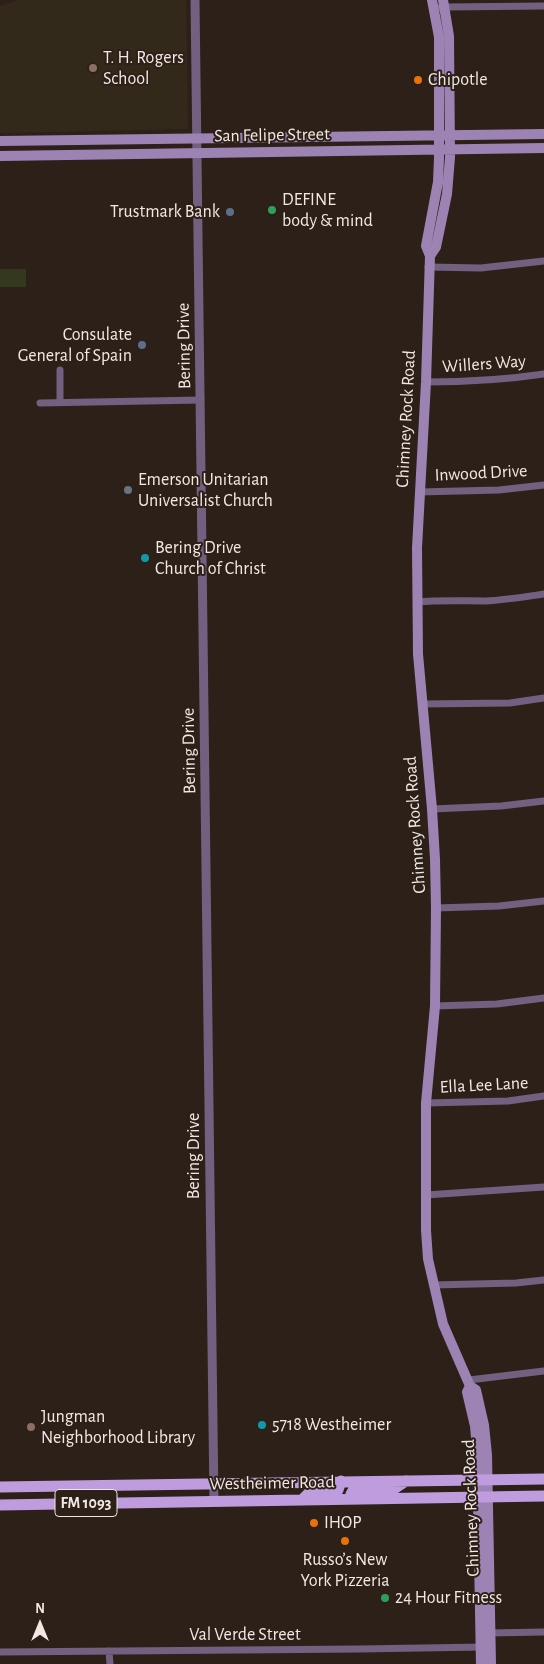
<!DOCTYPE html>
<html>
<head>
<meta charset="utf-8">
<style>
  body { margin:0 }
  #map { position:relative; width:544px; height:1664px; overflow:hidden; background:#2d2019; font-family:"Alegreya Sans",sans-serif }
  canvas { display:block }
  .north { position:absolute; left:15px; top:1599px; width:50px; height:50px; -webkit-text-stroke:4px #2d2019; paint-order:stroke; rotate:0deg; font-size:14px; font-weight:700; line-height:20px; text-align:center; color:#f2e8e3 }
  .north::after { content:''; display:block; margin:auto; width:18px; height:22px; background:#f2e8e3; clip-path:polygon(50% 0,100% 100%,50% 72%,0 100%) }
</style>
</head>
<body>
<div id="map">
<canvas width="544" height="1664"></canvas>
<div class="north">N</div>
</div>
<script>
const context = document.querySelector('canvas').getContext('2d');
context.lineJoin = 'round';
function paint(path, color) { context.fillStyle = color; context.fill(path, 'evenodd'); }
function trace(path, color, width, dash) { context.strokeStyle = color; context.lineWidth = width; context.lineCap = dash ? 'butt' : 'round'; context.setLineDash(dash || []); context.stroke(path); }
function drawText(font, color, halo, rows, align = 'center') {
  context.font = font + ' "Alegreya Sans",sans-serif'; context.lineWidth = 4; context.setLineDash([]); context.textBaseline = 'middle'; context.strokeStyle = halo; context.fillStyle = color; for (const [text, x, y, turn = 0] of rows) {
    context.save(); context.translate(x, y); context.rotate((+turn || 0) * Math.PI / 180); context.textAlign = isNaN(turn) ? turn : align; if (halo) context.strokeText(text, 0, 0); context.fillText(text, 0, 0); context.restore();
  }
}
paint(new Path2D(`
  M19,0H186L188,129L0,133V6Z`), '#33291a');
paint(new Path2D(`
  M0,269H26V287H0Z`), '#34391e');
trace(new Path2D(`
  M435,9L445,7L544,6
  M428,267L481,268L544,261
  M60,370V402
  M426,382C466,382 504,380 544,374
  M40,403L201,400
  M419,492L499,490L544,485
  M417,602C440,600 462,601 485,601C505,600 524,597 544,594
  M422,704L510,703L544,698
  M432,809L501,806L544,801
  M436,908L499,906L544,901
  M435,1006L497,1004L544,998
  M426,1103L508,1101L544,1096
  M426,1195L544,1187
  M433,1285L516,1283L544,1280
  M469,1380L544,1371
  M488,1633L544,1632
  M109,1651L110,1664
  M0,1652L359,1649L485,1647`), '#71607f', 7);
trace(new Path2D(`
  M195,0L214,1501`), '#71607f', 9);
trace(new Path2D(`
  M432,0L439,37V158L438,182L426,246L430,256L426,382L417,548L418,654L432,809L435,859L436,908L435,1006L426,1103V1230L428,1259L443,1324L470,1386L476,1390L484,1425L487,1455L491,1664
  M0,141L544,134
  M0,156L544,148
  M430,256L436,247L447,194L450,157L449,36L443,0
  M470,1386L467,1392L475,1426L477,1449L481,1664`), '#9d82b4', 10);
trace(new Path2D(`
  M0,1487L544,1479
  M303,1499L311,1491L338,1490L341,1481
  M351,1499V1494L354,1489H394L406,1481
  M0,1505L544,1496`), '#bf9cdd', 11);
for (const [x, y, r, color] of [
  [93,68,5,"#8d6e63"],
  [418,80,5,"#e8710a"],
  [272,210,5,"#2e9e5b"],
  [230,212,5,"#5c6f8a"],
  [142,345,5,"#5c6f8a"],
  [128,490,5,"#6b7280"],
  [145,558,5,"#0f9aa8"],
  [262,1425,5,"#0f9aa8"],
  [31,1427,5,"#8d6e63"],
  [314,1523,5,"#e8710a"],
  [345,1541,5,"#e8710a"],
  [385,1598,5,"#2e9e5b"]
]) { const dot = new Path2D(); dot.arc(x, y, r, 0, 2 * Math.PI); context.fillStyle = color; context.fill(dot); trace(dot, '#2d2019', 2); }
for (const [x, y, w] of [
  [86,1503,62]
]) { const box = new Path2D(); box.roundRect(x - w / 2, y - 13.5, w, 27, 4); context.fillStyle = '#2d2019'; context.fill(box); trace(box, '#f2e8e3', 1); }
drawText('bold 16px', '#f2e8e3', null, [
  ["FM 1093",86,1503]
]);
drawText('18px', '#f2e8e3', '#2d2019', [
  ["T. H. Rogers",103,58],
  ["School",103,79],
  ["Chipotle",428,80],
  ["DEFINE",282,200],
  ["body & mind",282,221],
  ["Trustmark Bank",220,212,"right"],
  ["Consulate",132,335,"right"],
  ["General of Spain",132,356,"right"],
  ["Emerson Unitarian",138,480],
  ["Universalist Church",138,501],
  ["Bering Drive",155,548],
  ["Church of Christ",155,569],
  ["Jungman",41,1417],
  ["Neighborhood Library",41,1438],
  ["5718 Westheimer",272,1425],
  ["IHOP",324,1523],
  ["Russo’s New",345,1560,"center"],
  ["York Pizzeria",345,1581,"center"],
  ["24 Hour Fitness",395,1598]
], 'left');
drawText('18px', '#f2e8e3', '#2d2019', [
  ["San Felipe Street",272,135,-1],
  ["Bering Drive",184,346,-91],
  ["Willers Way",484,364,-4],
  ["Chimney Rock Road",406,419,-87],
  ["Inwood Drive",481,473,-3],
  ["Bering Drive",189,751,-91],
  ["Chimney Rock Road",415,825,-94],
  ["Ella Lee Lane",484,1085,-3],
  ["Bering Drive",194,1156,-90],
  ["Westheimer Road",272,1483,-1],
  ["Chimney Rock Road",471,1508,-92],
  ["Val Verde Street",245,1635]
]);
</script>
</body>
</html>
